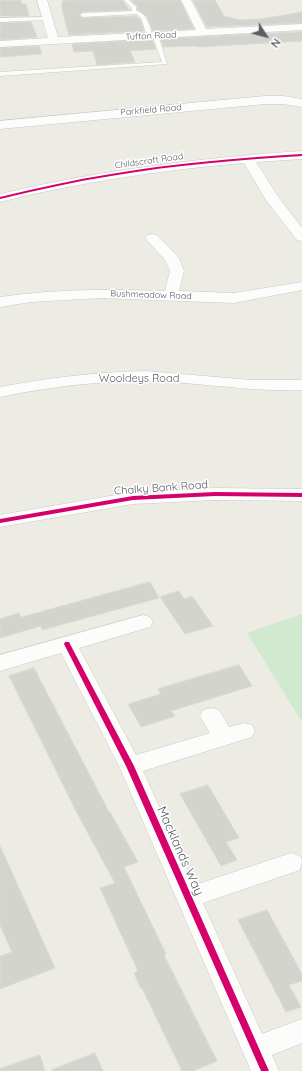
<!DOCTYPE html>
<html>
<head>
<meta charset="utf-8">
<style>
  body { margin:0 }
  #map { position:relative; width:302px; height:1071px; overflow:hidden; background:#ecebe4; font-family:Quicksand,sans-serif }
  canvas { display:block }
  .north { position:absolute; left:246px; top:16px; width:40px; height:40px; -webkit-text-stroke:3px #fff; paint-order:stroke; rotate:126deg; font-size:11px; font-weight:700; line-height:16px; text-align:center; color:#5a5e64 }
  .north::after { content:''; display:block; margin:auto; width:14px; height:18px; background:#5a5e64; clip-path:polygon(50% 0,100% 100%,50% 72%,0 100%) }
</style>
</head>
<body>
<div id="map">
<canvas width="302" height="1071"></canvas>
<div class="north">N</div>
</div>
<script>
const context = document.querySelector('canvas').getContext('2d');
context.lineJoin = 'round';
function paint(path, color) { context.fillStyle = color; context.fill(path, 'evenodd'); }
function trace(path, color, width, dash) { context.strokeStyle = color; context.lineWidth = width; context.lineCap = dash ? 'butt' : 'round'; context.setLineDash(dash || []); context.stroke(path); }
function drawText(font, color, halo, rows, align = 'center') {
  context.font = font + ' Quicksand,sans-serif'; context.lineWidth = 3; context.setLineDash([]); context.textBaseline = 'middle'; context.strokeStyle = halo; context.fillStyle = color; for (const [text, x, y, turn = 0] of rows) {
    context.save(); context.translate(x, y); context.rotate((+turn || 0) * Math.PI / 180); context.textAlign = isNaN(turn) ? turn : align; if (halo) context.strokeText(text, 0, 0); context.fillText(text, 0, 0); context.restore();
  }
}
paint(new Path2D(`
  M302,614V722L247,633Z`), '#d1eacf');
const building = new Path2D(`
  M20,0L22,4H26L29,16H0V1Z
  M65,0H122L130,10L83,12L79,15L83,18L136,16L140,19L144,31L69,35L62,9V1H66Z
  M131,0H180L194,29L153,31L147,17L138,10L137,6Z
  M193,0H215L224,16L240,20L261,19L302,12V23L207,27Z
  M31,22L37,37L0,40V23Z
  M302,32V41L198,47L197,46L163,47L161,39Z
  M152,40L156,49L130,51L135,62L97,65L93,51L74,52L72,44Z
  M39,46L42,54L0,57V48Z
  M150,582L159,598L42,630L41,626L0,638V619L19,613L21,617Z
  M179,591L184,599L192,596L213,626L185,634L160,597Z
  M239,665L252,686L171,711L175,716L141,727L128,704L161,694L158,689Z
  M34,668L109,812H110L138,862L124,867L166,954L164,955L217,1061L193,1071H182L142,988L141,989L134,973L138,971L100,888L115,883L78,815L9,676Z
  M208,785L239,838L226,842L237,860L221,866L180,794Z
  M0,846L55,968L0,989V956L12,952L0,925Z
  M267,910L302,974V981L289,985L301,1007L286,1012L238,920Z
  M95,1053L103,1071H52V1070Z
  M40,1055L45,1071H0V1069Z`);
paint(building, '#d4d4cf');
trace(building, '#dbd9d4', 1);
const service = new Path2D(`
  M124,0H129L136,7V11C146,12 152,29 152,37L147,36L141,18L137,14L83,17L80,15L83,13L132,11V8Z
  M49,17L50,18L47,20L0,22V18Z
  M155,33L158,35L167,64L0,76V72L162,62L152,35Z`);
const minor = new Path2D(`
  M37,0H47L58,37L196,30L181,0H191L206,29L302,24V30L0,47V41L48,38Z
  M265,96H283L302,99V107L283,104H265L0,129V121Z
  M302,151V159L256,162L279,198L302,228V241L297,240L266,200L244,163C161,170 80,182 0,202V194C100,170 200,158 302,151Z
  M152,234L157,235L179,258L184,271L179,291L234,293L302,282V290L234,303L102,298L31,302L0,307V297C55,289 109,289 165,291L170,271L165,260L145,238L147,235Z
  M146,371L251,380H302V390C256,392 212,384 166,382C110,379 55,386 0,397V387C48,378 96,372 146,371Z
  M215,488L302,489V501L215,500L133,504L0,527V515L133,492Z
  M143,615L150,617L153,622L150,627L79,648L136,755L210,733L200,716L203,710L211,708L219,710L229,727L244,723L252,725L255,731L252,737L143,771L195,885L291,853L300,856L302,861L300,870L203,903L262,1034L302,1019V1043L272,1055L279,1071H251L119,766L61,653L0,671V655Z`);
trace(service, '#c8c9c7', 1);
trace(minor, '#c8c9c7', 1);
paint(service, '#fcfcfb');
paint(minor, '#fcfcfb');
trace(new Path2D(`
  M0,80L108,71
  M0,86L302,59`), '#e3e3e2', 2, [0.5, 3]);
paint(new Path2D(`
  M302,154V156C238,160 174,165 111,176C73,182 37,190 0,199V197C37,188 73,180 111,174C174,163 238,158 302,154Z
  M215,492L302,493V497L215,496L133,500L0,523V519L133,496Z
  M65,642H69L70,644L134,766L269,1071H261L126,766L64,644Z`), '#d6006c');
drawText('9px', '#5a5e64', '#fff', [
  ["Tufton Road",151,36,-3],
  ["Parkfield Road",151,110,-5],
  ["Childscroft Road",149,161,-8],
  ["Bushmeadow Road",151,295,2]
]);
drawText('11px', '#5a5e64', '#fff', [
  ["Wooldeys Road",139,379],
  ["Chalky Bank Road",161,488,-4]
]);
drawText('13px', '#5a5e64', '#fff', [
  ["Macklands Way",180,851,66]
]);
</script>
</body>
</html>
